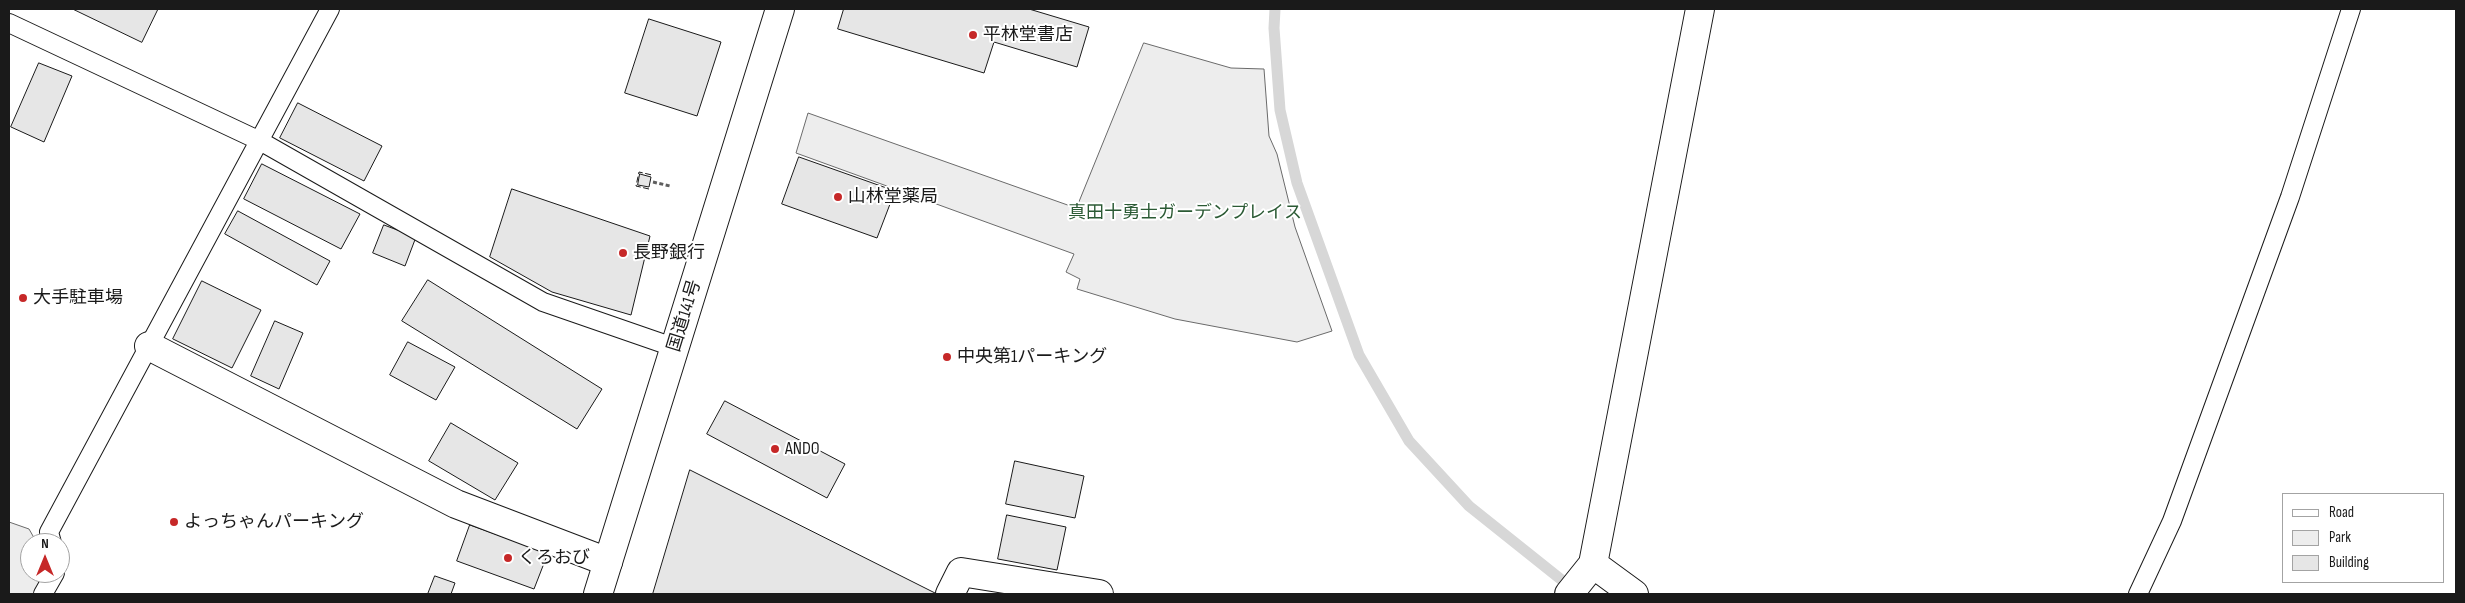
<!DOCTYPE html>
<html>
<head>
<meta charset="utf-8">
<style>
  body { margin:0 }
  #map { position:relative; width:2465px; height:603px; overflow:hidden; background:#fff; font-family:"Sofia Sans Condensed",sans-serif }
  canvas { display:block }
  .frame { position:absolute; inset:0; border:10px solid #1a1a1a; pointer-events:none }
  .legend { position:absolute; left:2282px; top:493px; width:162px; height:90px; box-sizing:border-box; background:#fff; border:1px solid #a3a3a3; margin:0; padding:6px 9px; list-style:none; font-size:15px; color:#1a1a1a }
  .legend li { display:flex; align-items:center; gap:10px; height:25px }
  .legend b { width:25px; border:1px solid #a3a3a3 }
  .north { position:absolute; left:20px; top:533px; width:50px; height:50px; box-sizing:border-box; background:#fff; border:1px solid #a3a3a3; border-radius:50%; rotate:0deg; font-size:14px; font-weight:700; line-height:20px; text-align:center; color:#1a1a1a }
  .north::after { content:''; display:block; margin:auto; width:18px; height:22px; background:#c62828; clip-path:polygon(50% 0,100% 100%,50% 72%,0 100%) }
</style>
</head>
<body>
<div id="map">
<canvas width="2465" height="603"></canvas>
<div class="frame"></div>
<ul class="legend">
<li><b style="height:6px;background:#fff"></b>Road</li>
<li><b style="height:14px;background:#ededed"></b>Park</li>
<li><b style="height:14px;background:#e6e6e6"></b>Building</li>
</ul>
<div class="north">N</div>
</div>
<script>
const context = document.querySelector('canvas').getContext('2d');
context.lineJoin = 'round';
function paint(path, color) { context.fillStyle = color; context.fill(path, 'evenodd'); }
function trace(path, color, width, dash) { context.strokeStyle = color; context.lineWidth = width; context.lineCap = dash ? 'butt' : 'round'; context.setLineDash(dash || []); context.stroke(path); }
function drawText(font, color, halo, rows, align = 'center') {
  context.font = font + ' "Sofia Sans Condensed","Noto Sans JP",sans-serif'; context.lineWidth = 4; context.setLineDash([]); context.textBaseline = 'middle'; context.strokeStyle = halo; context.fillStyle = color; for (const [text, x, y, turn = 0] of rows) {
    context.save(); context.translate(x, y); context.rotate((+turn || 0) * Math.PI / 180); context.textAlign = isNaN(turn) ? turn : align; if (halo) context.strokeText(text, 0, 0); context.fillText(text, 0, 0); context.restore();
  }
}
const green = new Path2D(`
  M1144,43L1231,68L1264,69L1269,136L1277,154L1295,227L1332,331L1297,342L1175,319L1077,289L1080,279L1066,272L1074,254L796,153L808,113L1076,208Z
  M9,522L29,529L37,543H30V573H43V581L34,594H9Z`);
paint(green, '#ededed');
trace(green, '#6a6a6a', 1);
trace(new Path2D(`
  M1275,9L1274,28L1280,110L1297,183L1359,355L1409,441L1469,506L1573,589`), '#d7d7d7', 11);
const building = new Path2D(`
  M73,9H158L142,42Z
  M844,9H1029L1089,27L1077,67L994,42L984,73L838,29Z
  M649,19L721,42L697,116L625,93Z
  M39,63L72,76L44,142L11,127Z
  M298,103L382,146L364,181L280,138Z
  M799,157L895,191L877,238L782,204Z
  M262,164L360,214L341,249L244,199Z
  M640,174L651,177L649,187L638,185Z
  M512,189L650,236L631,315L552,292L490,257Z
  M238,211L330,261L317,285L225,234Z
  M384,225L416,237L405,266L373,253Z
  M428,280L602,389L577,429L402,321Z
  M202,281L261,310L232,368L173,339Z
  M275,321L303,333L279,389L251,376Z
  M408,342L455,367L436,400L390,375Z
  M725,401L845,464L827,498L707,434Z
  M451,423L518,463L495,500L429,461Z
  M1015,461L1084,476L1075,518L1006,504Z
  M690,470L937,594H653Z
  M1007,515L1066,527L1057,570L998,559Z
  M470,525L548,553L534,589L457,561Z
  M435,576L455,583L451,594H428Z`);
paint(building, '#e6e6e6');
trace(building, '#1a1a1a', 1);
const lane = new Path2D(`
  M9,23L260,141L543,302L676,348
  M52,543L49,532L330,9
  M43,594L55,573
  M2138,594L2172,521L2290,197L2351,9`);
const street = new Path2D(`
  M149,346L456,504L608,562
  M1593,564L1634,594
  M950,594L961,572L1099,594
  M1569,594L1593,564L1700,9`);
const highway = new Path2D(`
  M598,594L780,9`);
trace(lane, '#1a1a1a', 20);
trace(street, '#1a1a1a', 30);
trace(highway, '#1a1a1a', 30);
trace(new Path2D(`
  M653,182L670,186`), '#5f5f5f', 3, [4, 2.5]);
trace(lane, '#fff', 18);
trace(street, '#fff', 28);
trace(highway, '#fff', 28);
trace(new Path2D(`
  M649,189L636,186L639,172L652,175`), '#1a1a1a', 1, [6, 2.5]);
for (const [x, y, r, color] of [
  [973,35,5,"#c62828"],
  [838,197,5,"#c62828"],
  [623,253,5,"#c62828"],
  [23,298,5,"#c62828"],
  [947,357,5,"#c62828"],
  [775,449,5,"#c62828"],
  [174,522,5,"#c62828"],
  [508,558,5,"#c62828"]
]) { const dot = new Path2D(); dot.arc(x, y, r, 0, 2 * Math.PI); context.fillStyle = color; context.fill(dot); trace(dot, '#fff', 2); }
drawText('18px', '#1a1a1a', '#fff', [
  ["平林堂書店",983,35],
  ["山林堂薬局",848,197],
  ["長野銀行",633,253],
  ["大手駐車場",33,298],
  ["中央第1パーキング",957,357],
  ["ANDO",785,449],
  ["よっちゃんパーキング",184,522],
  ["くろおび",518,558]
], 'left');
drawText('18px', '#2b5a34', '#fff', [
  ["真田十勇士ガーデンプレイス",1185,213]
]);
drawText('18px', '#1a1a1a', '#fff', [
  ["国道141号",685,316,-73]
]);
</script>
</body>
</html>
